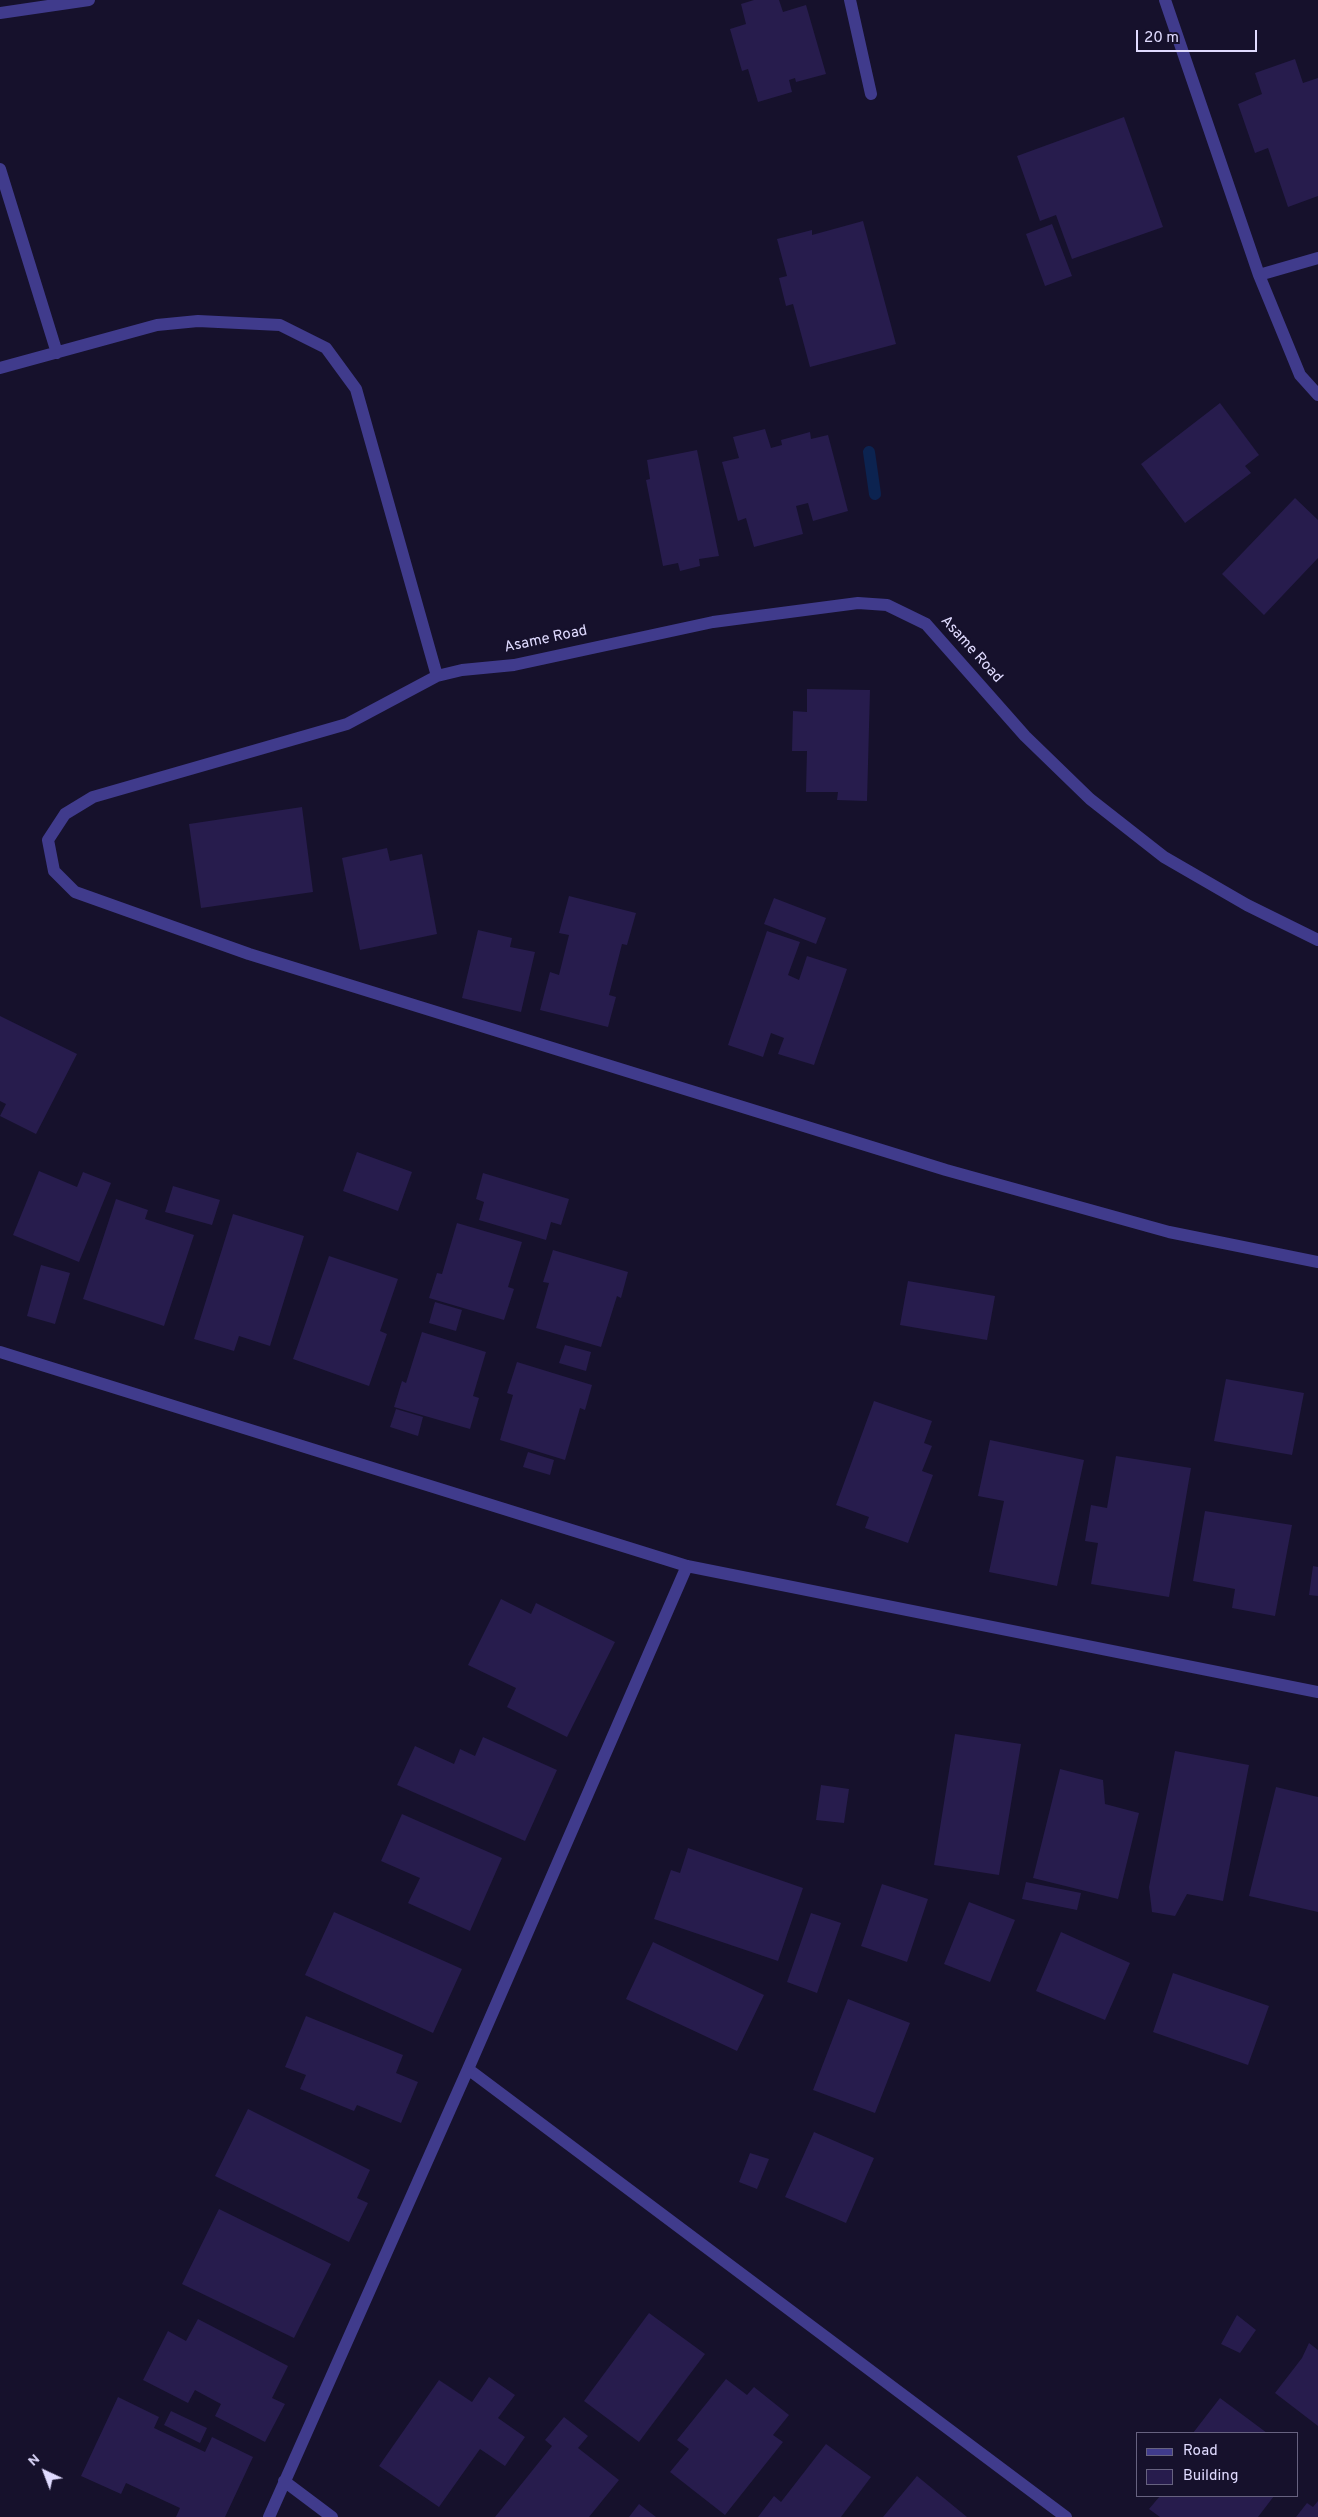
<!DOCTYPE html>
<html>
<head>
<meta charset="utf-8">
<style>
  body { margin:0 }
  #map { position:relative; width:1318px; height:2517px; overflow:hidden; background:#16112c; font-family:Overpass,sans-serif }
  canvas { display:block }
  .legend { position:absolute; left:1136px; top:2432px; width:162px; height:65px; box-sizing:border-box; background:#16112c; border:1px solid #676280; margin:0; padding:6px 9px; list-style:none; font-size:15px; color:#e0dbff }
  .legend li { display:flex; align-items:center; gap:10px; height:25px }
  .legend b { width:25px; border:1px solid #676280 }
  .north { position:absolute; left:20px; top:2447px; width:50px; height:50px; -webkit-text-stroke:4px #16112c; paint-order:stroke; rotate:317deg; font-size:14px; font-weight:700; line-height:20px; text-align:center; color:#e0dbff }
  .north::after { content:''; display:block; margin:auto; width:18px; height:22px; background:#e0dbff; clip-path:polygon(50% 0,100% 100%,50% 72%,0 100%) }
  .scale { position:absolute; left:1136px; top:30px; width:121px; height:22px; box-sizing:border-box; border:2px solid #e0dbff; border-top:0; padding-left:6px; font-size:15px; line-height:18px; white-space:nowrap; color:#e0dbff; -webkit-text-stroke:4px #16112c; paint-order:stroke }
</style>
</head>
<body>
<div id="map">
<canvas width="1318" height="2517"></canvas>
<ul class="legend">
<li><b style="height:6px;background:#403b8c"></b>Road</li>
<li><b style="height:14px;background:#271c4d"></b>Building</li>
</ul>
<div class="north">N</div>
<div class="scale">20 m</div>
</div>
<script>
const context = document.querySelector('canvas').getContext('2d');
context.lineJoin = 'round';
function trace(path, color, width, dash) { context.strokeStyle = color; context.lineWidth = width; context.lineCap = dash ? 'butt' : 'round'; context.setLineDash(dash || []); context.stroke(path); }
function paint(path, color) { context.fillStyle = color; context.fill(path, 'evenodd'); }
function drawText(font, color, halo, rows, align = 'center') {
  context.font = font + ' Overpass,sans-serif'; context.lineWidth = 4; context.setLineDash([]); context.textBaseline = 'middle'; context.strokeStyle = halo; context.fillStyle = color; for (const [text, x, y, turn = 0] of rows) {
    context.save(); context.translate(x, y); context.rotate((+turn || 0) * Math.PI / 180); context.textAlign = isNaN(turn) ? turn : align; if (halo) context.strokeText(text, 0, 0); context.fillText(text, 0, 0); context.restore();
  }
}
trace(new Path2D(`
  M869,452L875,494`), '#0c2350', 12);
paint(new Path2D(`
  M754,0H779L783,12L806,5L826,74L796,82L795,78L789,80L792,92L758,102L748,69L742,71L730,29L746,24L741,4Z
  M1295,59L1303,83L1318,78V196L1288,207L1268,148L1255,153L1238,104L1262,94L1255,73Z
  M1124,117L1163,227L1072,259L1056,215L1040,221L1017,156Z
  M863,221L896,344L810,367L793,304L786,306L779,278L787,276L777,239L812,230V235Z
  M1052,224L1072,276L1045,286L1026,234Z
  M1220,403L1259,455L1245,466L1251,473L1185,523L1141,464Z
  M765,429L771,448L782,445L781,440L810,432L811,439L828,435L848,511L813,521L808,503L796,506L803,534L754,547L746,518L738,521L722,462L739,458L733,437Z
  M697,450L719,556L699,559L700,566L680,571L678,563L663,566L646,480L650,479L647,460Z
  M1295,498L1318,520V558L1264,615L1222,574Z
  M807,689L870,690L867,801L837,800L838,792H806L807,751H792L793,711L807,712Z
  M302,807L313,892L201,908L189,824Z
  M387,848L390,861L422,854L437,934L360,950L342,858Z
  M569,896L636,913L627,945L622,944L609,995L616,997L608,1027L540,1010L550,972L559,975L569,935L559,933Z
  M774,898L826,918L816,944L764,924Z
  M478,930L512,938L510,947L535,952L521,1012L462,998Z
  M767,931L800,942L788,975L799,980L807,956L847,969L814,1065L778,1054L784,1038L771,1033L763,1057L728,1045Z
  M0,1016L77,1054L36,1134L0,1116L6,1104L0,1101Z
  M357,1152L412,1172L398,1211L343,1191Z
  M39,1171L77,1187L83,1172L111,1183L79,1262L13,1235Z
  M483,1173L569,1199L561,1225L551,1222L546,1240L479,1220L484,1202L476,1199Z
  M173,1186L220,1200L212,1225L165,1212Z
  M116,1199L148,1210L145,1219L194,1235L164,1326L83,1299Z
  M233,1214L304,1236L270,1346L239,1336L234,1351L194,1339Z
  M457,1223L522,1242L508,1287L514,1289L504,1320L429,1298L437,1273L442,1274Z
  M553,1250L628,1272L621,1298L617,1296L601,1347L536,1328L549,1283L543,1282Z
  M329,1256L398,1279L380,1331L387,1334L369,1386L293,1359Z
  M41,1265L70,1273L55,1324L27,1316Z
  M908,1281L995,1296L987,1340L900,1325Z
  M435,1302L462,1310L456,1331L429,1323Z
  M422,1332L486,1352L473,1396L479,1398L470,1429L394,1407L402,1381L406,1383Z
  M565,1345L591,1352L586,1371L559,1363Z
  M517,1362L592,1385L585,1410L580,1408L565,1460L500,1440L513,1395L507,1393Z
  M1226,1379L1304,1393L1292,1455L1214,1441Z
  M874,1401L932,1421L924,1443L932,1446L922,1471L933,1475L908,1543L865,1528L869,1517L836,1505Z
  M396,1409L423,1417L418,1436L390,1427Z
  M990,1440L1084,1460L1057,1586L989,1572L1004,1501L978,1496Z
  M528,1452L554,1460L550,1475L523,1467Z
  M1116,1456L1191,1468L1169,1597L1091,1584L1098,1543L1085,1541L1091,1505L1107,1508Z
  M1205,1511L1292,1525L1275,1616L1232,1608L1235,1589L1193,1581Z
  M1313,1566L1318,1567V1596L1309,1595Z
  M501,1599L531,1614L536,1603L615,1642L567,1737L507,1707L516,1688L468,1665Z
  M955,1734L1021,1744L999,1875L934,1865Z
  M483,1737L557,1770L525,1841L397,1785L415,1746L454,1764L460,1749L475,1756Z
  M1175,1751L1249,1765L1223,1901L1187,1894L1175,1916L1152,1912L1149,1887Z
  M1060,1769L1103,1780L1105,1804L1139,1813L1118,1899L1033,1878Z
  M821,1785L849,1789L844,1823L816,1820Z
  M1276,1787L1318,1797V1912L1249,1896Z
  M402,1814L502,1858L470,1931L408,1903L420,1878L381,1861Z
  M688,1848L803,1888L778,1961L654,1919L671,1870L680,1873Z
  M1026,1882L1081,1893L1077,1910L1022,1899Z
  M882,1884L928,1899L907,1962L861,1946Z
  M969,1902L1015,1920L990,1982L944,1964Z
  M334,1912L462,1969L433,2033L305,1975Z
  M811,1913L841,1923L817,1993L787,1982Z
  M1061,1932L1130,1963L1105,2020L1036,1991Z
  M653,1942L764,1995L737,2051L626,1999Z
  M1173,1973L1269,2006L1248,2065L1153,2032Z
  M848,1999L910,2023L875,2113L813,2090Z
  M306,2016L403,2055L396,2073L418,2082L401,2123L357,2105L354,2111L300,2089L306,2075L285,2067Z
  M248,2109L370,2170L357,2198L368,2203L349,2242L215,2176Z
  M814,2132L874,2158L846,2223L785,2197Z
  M750,2153L769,2159L757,2189L739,2182Z
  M219,2209L331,2264L294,2338L182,2284Z
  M649,2313L705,2354L639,2442L584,2401Z
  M1237,2315L1256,2330L1240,2353L1221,2344Z
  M198,2319L288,2366L272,2398L285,2404L265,2442L215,2416L221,2404L195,2390L188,2403L143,2380L168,2331L186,2341Z
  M1309,2343L1318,2350V2426L1275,2393L1302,2358Z
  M489,2377L515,2395L498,2418L525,2437L505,2466L480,2449L439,2507L379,2466L439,2380L472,2402Z
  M726,2379L747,2395L754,2387L789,2415L773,2435L783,2442L725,2515L670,2472L689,2449L677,2440Z
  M118,2397L159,2417L154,2428L205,2452L212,2437L253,2457L225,2517H176L180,2508L126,2483L121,2494L81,2476Z
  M1220,2398L1267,2433H1193Z
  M171,2411L207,2428L200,2443L164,2425Z
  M564,2417L588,2436L578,2448L619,2480L589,2517H495L552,2446L545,2440Z
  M826,2444L871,2477L841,2517H758L774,2496L781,2502Z
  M917,2476L967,2517H883Z
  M1160,2496H1274L1258,2517H1160L1149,2509Z
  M1318,2501V2517H1296L1307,2503L1313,2507Z
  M639,2504L656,2517H629Z`), '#271c4d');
trace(new Path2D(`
  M850,0L871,94`), '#403b8c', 12);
trace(new Path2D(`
  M1165,0L1259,275L1300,375L1318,395
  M0,13L89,0
  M0,169L57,353
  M1259,275L1318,258
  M0,368L157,325L198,321L280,325L326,348L356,389L437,676L347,724L93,797L65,814L48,840L54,871L75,892L249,954L946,1170L1169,1232L1318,1262
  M437,676L462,670L514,665L713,622L858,603L887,605L926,624L1025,736L1090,799L1164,857L1247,905L1318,940
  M0,1352L687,1566L1318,1692
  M468,2069L1066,2517
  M284,2481L332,2517
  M269,2517L468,2069L687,1566`), '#403b8c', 12);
drawText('15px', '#e0dbff', '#16112c', [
  ["Asame Road",546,640,-12],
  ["Asame Road",971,650,48]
]);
</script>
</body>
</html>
